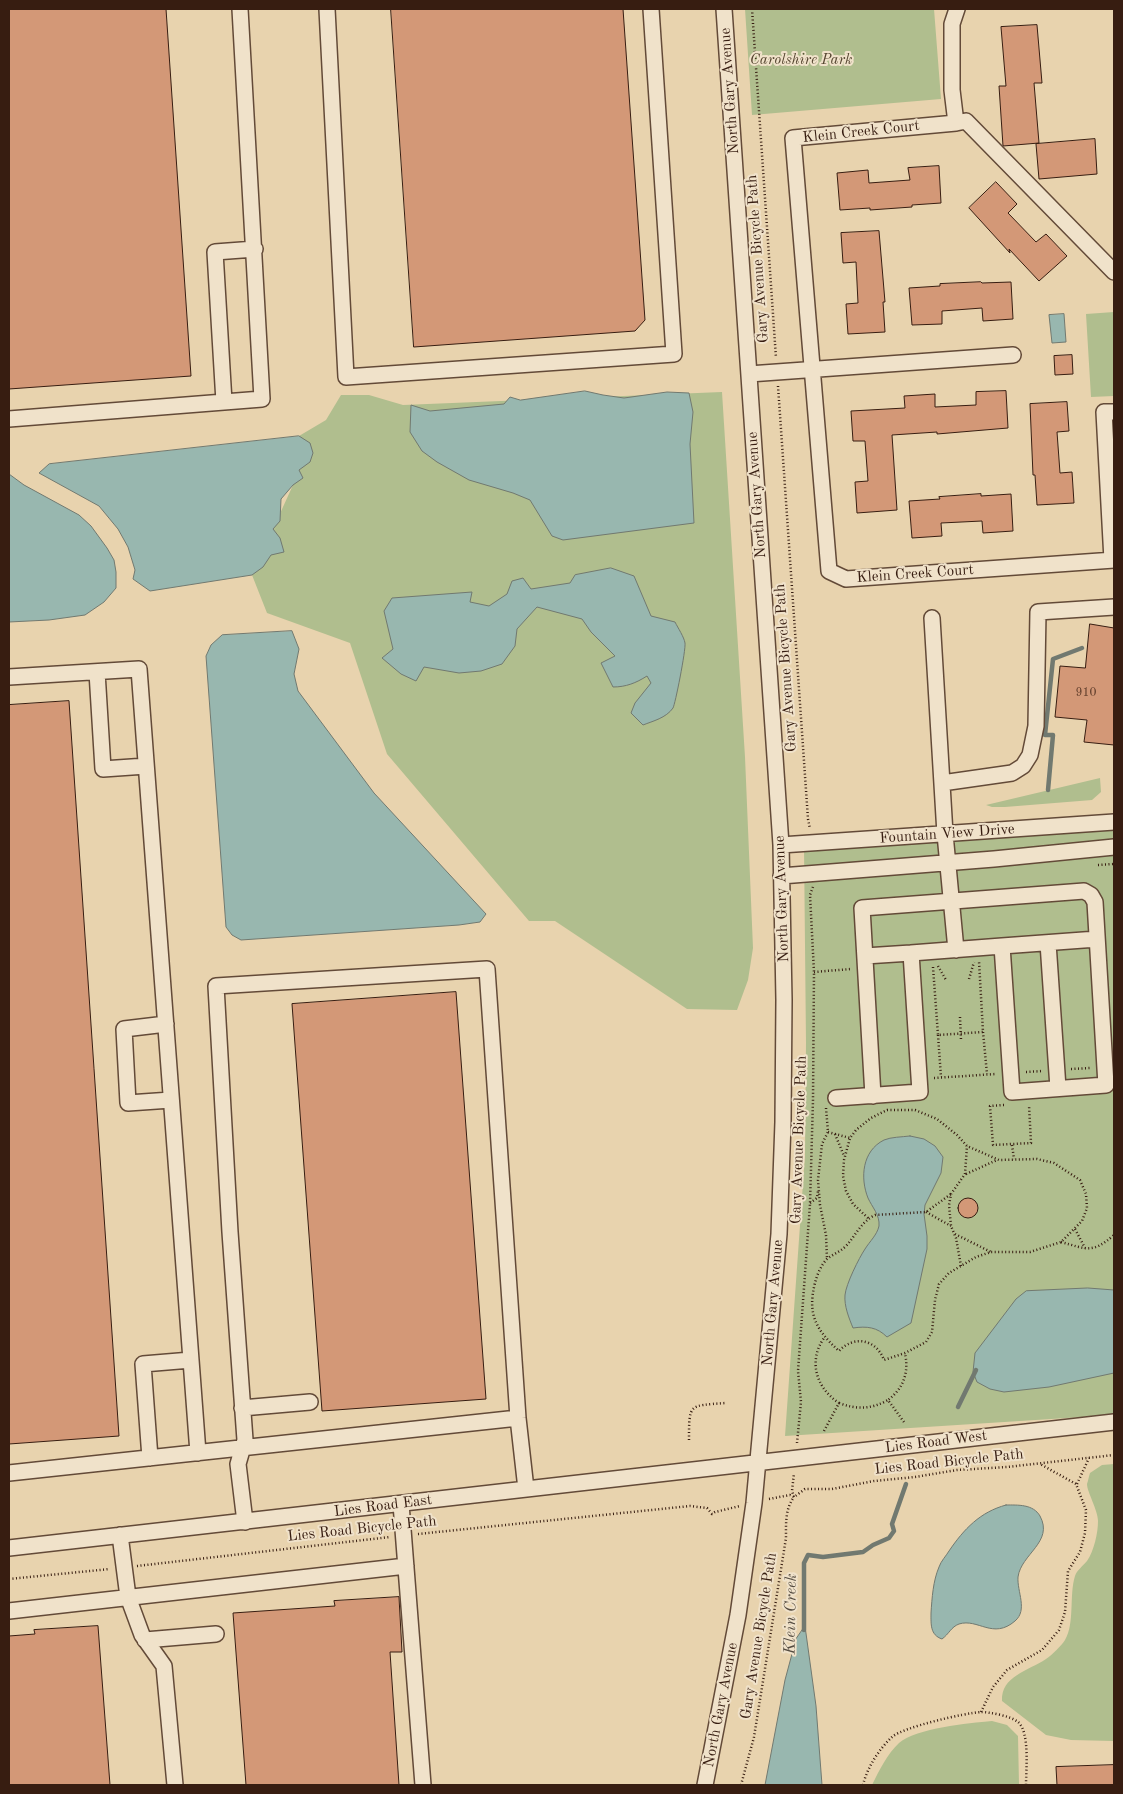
<!DOCTYPE html>
<html>
<head>
<meta charset="utf-8">
<style>
  body { margin:0 }
  #map { position:relative; width:1123px; height:1794px; overflow:hidden; background:#e8d3ae; font-family:"Old Standard TT",serif }
  canvas { display:block }
  .frame { position:absolute; inset:0; border:10px solid #371d11; pointer-events:none }
</style>
</head>
<body>
<div id="map">
<canvas width="1123" height="1794"></canvas>
<div class="frame"></div>
</div>
<script>
const context = document.querySelector('canvas').getContext('2d');
context.lineJoin = 'round';
function paint(path, color) { context.fillStyle = color; context.fill(path, 'evenodd'); }
function trace(path, color, width, dash) { context.strokeStyle = color; context.lineWidth = width; context.lineCap = dash ? 'butt' : 'round'; context.setLineDash(dash || []); context.stroke(path); }
function drawText(font, color, halo, rows, align = 'center') {
  context.font = font + ' "Old Standard TT",serif'; context.lineWidth = 4; context.setLineDash([]); context.textBaseline = 'middle'; context.strokeStyle = halo; context.fillStyle = color; for (const [text, x, y, turn = 0] of rows) {
    context.save(); context.translate(x, y); context.rotate((+turn || 0) * Math.PI / 180); context.textAlign = isNaN(turn) ? turn : align; if (halo) context.strokeText(text, 0, 0); context.fillText(text, 0, 0); context.restore();
  }
}
paint(new Path2D(`
  M745,9H934L941,99L752,115Z
  M1114,312V396L1091,397L1086,314Z
  M722,392L745,757L753,948L748,980L737,1010L687,1009L555,921H529L387,754L350,643L267,613L252,575L293,485L299,436L326,420L341,395H369L403,405Z
  M1100,778L1101,792L1092,800L1005,807H992L986,805Z
  M1114,827V1415L785,1436L805,1155L806,1043L804,847Z
  M1114,1464V1741L1071,1740L1046,1735L1002,1701C1001,1676 1028,1671 1046,1659C1052,1655 1061,1646 1065,1640C1075,1623 1069,1595 1075,1576C1077,1570 1083,1566 1087,1561C1094,1551 1098,1533 1098,1521C1098,1510 1087,1492 1087,1484C1088,1481 1089,1476 1090,1473L1102,1465Z
  M992,1721L1007,1725L1018,1736L1019,1785H872C879,1771 887,1754 899,1743C917,1728 968,1723 992,1721Z`), '#b0be8e');
const water = new Path2D(`
  M1064,314L1066,342L1052,343L1049,315Z
  M585,391L603,395L624,398L667,392L689,393L693,412L690,444L694,523L563,540L552,536L530,500L513,493L469,480L437,462L422,451L410,432L411,405L430,411L504,404L510,397L520,400Z
  M299,436L310,443L313,453L310,462L299,470L303,478L293,485L281,499L280,521L273,529L280,538L284,552L271,555L263,567L252,575L150,591L133,579L135,570L128,547L118,529L99,506L39,473L49,464Z
  M9,474L24,485L79,515L91,526L107,548L114,560L116,572V588L104,602L85,615L49,620L9,622Z
  M611,568L634,576L651,616L675,622C678,628 684,637 685,643C686,650 675,705 673,708C666,718 653,721 643,725L631,713L635,703L651,683L647,676C636,683 626,687 613,687L601,663L615,656L591,632L582,619L537,607L517,629L515,646L502,664L481,671L459,673L424,667L416,681L401,674L382,658L393,649L384,611L392,598L472,592L470,602L489,606L507,594L512,581L523,578L531,589L570,583L575,575Z
  M292,631L299,649L294,674L298,691L374,793L486,914L480,922L459,925L241,940L232,935L226,927L206,656L211,645L222,635Z
  M910,1136L924,1139L935,1146L943,1157L941,1173L925,1205L924,1214L927,1236V1249L911,1323L887,1337C877,1327 867,1326 853,1328C849,1318 844,1306 845,1295C846,1284 859,1258 865,1249C870,1241 877,1235 879,1226C880,1215 872,1207 868,1198C860,1178 862,1151 884,1140C891,1137 902,1137 910,1136Z
  M1088,1288L1114,1290V1373L1049,1387L1004,1392L990,1389L977,1382L973,1372L975,1353L1016,1299L1026,1291Z
  M1006,1505C1018,1505 1033,1504 1040,1516C1054,1542 1021,1554 1018,1577C1017,1592 1028,1610 1015,1621C993,1640 978,1618 959,1624C951,1627 949,1634 942,1639C930,1635 931,1624 931,1613C932,1598 933,1581 939,1567C941,1561 946,1556 949,1551C964,1529 980,1512 1006,1505Z
  M805,1626L816,1706L822,1785H765L785,1680L796,1639Z`);
paint(water, '#98b7af');
trace(water, '#717970', 1);
trace(new Path2D(`
  M1048,790L1053,735H1045L1053,659L1082,648
  M958,1407L976,1370
  M804,1630V1563L808,1555L823,1557L863,1552L873,1545L889,1538L894,1531L892,1524L906,1484`), '#717970', 4.5);
const building = new Path2D(`
  M9,9H166L191,376L9,389Z
  M391,9H623L645,320L635,331L414,347Z
  M1037,25L1042,83H1034L1039,143L1003,146L999,86H1006L1001,27Z
  M1095,139L1097,174L1039,179L1036,144Z
  M939,166L941,203L912,205V207L870,210V208L840,210L837,173L868,170L869,183L910,180L908,168Z
  M996,182L1017,204L1008,213L1036,242L1046,234L1067,256L1039,281L1009,249L1010,253L969,208Z
  M879,231L885,302H883L885,332L848,334L846,304L858,303L856,262L843,263L841,233Z
  M981,282L982,283L1011,282L1013,319L983,321L982,308L942,311V324L912,325L909,288L940,286V284Z
  M1072,355L1073,374L1055,375L1054,356Z
  M1006,391L1008,428L937,434V432L892,435L897,510L857,513L855,482L868,481L865,441H853L851,411L905,408L904,396L935,394V407L976,405V392Z
  M1067,402L1069,431L1057,432L1060,473L1072,472L1074,503L1037,505L1035,475H1033L1030,404Z
  M981,494V496L1011,494L1013,531L983,533L982,521L941,523L942,536L912,538L909,501L940,499L939,497Z
  M1090,624L1114,628V745L1084,742L1087,720L1055,717L1060,666L1085,668Z
  M69,701L119,1436L9,1444V705Z
  M456,992L486,1399L322,1411L292,1004Z
  M958 1208a10 10 0 1 1 20 0a10 10 0 1 1-20 0Z
  M399,1597L402,1652H390L399,1785H246L233,1613L335,1606L334,1601Z
  M98,1626L110,1785H9V1636L35,1634L34,1630Z
  M1114,1765V1785H1057L1056,1767Z`);
paint(building, '#d39877');
trace(building, '#371d11', 1);
const minor = new Path2D(`
  M327,9L346,377L674,354L651,9
  M957,9L952,24V90L956,123L793,138L829,571L846,579L1114,560
  M956,123L966,121L1114,272
  M749,374L1013,355
  M224,402L215,252L255,249
  M9,419L262,399L240,9
  M1112,560L1104,412H1114
  M932,618L945,834L956,950
  M97,672L103,769L146,766
  M9,677L139,669L191,1360
  M942,783L1012,773L1023,766L1030,755L1036,726L1038,612L1114,607
  M781,845L1114,822
  M781,876L994,859L1114,847
  M1048,943L1058,1088
  M1002,946L1097,939
  M865,956L911,953
  M166,1024L124,1029L128,1103L171,1100
  M836,1098L920,1092L911,953L1002,946L1012,1092L1106,1085L1095,902L1091,895L1084,891L862,908L873,1096
  M242,1408L310,1402
  M150,1458L143,1364L191,1360L198,1453
  M9,1473L518,1418
  M401,1504L423,1785
  M245,1522L238,1464L245,1440L230,1232L216,986L487,969L518,1418L526,1489
  M120,1535L128,1597L142,1635L164,1666L175,1785
  M9,1548L1114,1422
  M9,1611L406,1566
  M145,1640L216,1634
  M705,1785L738,1615L754,1503L779,1234L783,1122L784,1000L781,845L724,9`);
trace(minor, '#634a38', 18);
trace(new Path2D(`
  M752,9L776,358
  M778,386L808,819L810,829
  M1098,865L1114,864
  M938,966L946,980
  M933,967L938,1035L983,1032L979,961
  M814,972L851,969
  M969,979L974,962
  M960,1017L961,1040
  M983,1032L987,1074
  M938,1035L941,1077
  M1071,1069L1090,1068
  M1026,1072L1043,1071
  M934,1078L996,1074
  M1004,1105L990,1106L993,1145L1031,1143L1029,1105
  M826,1108L828,1132L822,1144L818,1180L820,1205L826,1235L827,1259
  M828,1132L850,1138
  M835,1134L844,1156
  M1012,1145L1014,1159
  M966,1174L997,1160
  M810,1203L817,1198L818,1191
  M926,1212L951,1226
  M868,1218L853,1204L846,1191L843,1176L844,1160L850,1138L856,1130L871,1118L887,1110H915L937,1119L957,1135L967,1146L999,1160L1037,1159L1054,1163L1080,1180L1086,1194L1087,1208L1082,1221L1061,1242L1030,1252H991L976,1257L949,1273L939,1284L935,1300L932,1332L926,1342L905,1353L884,1360C876,1339 854,1335 839,1351C816,1330 807,1314 815,1283C817,1275 821,1265 827,1259C833,1254 840,1252 846,1246C856,1235 861,1222 875,1215L926,1212L951,1194
  M1075,1229L1085,1248
  M955,1234L991,1252
  M1061,1242C1087,1249 1092,1254 1114,1235
  M961,1266L956,1238L951,1226L949,1205L951,1194L965,1174L967,1146
  M839,1403C857,1410 872,1409 888,1400
  M904,1422L888,1400C904,1388 909,1372 905,1353
  M824,1431L839,1403C816,1388 808,1361 824,1338
  M689,1440C689,1403 689,1406 725,1403
  M797,1443L801,1402L798,1371L810,1204L813,1100L814,972L810,895L813,887
  M1077,1484L1089,1458
  M769,1499L790,1495L794,1497L805,1489H832L874,1481L915,1477L957,1470L1007,1467L1114,1455
  M418,1534L690,1506L707,1508L712,1514L715,1512L740,1506
  M137,1566L390,1537
  M9,1579L110,1569
  M981,1712L993,1687L1007,1670L1042,1650L1059,1630L1065,1612L1068,1571L1080,1552L1085,1533L1086,1510L1076,1484L1040,1464
  M741,1785L754,1737L786,1538C786,1524 785,1509 794,1497L792,1491L794,1473
  M863,1785C867,1768 879,1749 892,1737C903,1727 965,1713 981,1712C989,1712 1011,1716 1018,1722C1030,1732 1026,1770 1026,1785`), '#371d11', 2.5, [1, 2.5]);
trace(minor, '#f0e2ca', 15);
drawText('12px', '#5e3c2a', null, [
  ["910",1086,693]
]);
drawText('italic 15px', '#554530', '#f0e2ca', [
  ["Carolshire Park",801,60]
]);
drawText('15px', '#371d11', '#f0e2ca', [
  ["North Gary Avenue",730,91,-94],
  ["Klein Creek Court",861,132,-6],
  ["Gary Avenue Bicycle Path",758,259,-94],
  ["North Gary Avenue",757,495,-94],
  ["Klein Creek Court",915,574,-4],
  ["Gary Avenue Bicycle Path",786,668,-94],
  ["Fountain View Drive",947,834,-4],
  ["North Gary Avenue",782,899,-92],
  ["Gary Avenue Bicycle Path",799,1140,-88],
  ["North Gary Avenue",773,1303,-85],
  ["Lies Road West",936,1442,-7],
  ["Lies Road Bicycle Path",949,1462,-6],
  ["Lies Road East",383,1506,-7],
  ["Lies Road Bicycle Path",362,1529,-6],
  ["Gary Avenue Bicycle Path",759,1636,-81],
  ["North Gary Avenue",721,1705,-79]
]);
drawText('italic 16px', '#544b40', '#f0e2ca', [
  ["Klein Creek",791,1614,-89]
]);
</script>
</body>
</html>
